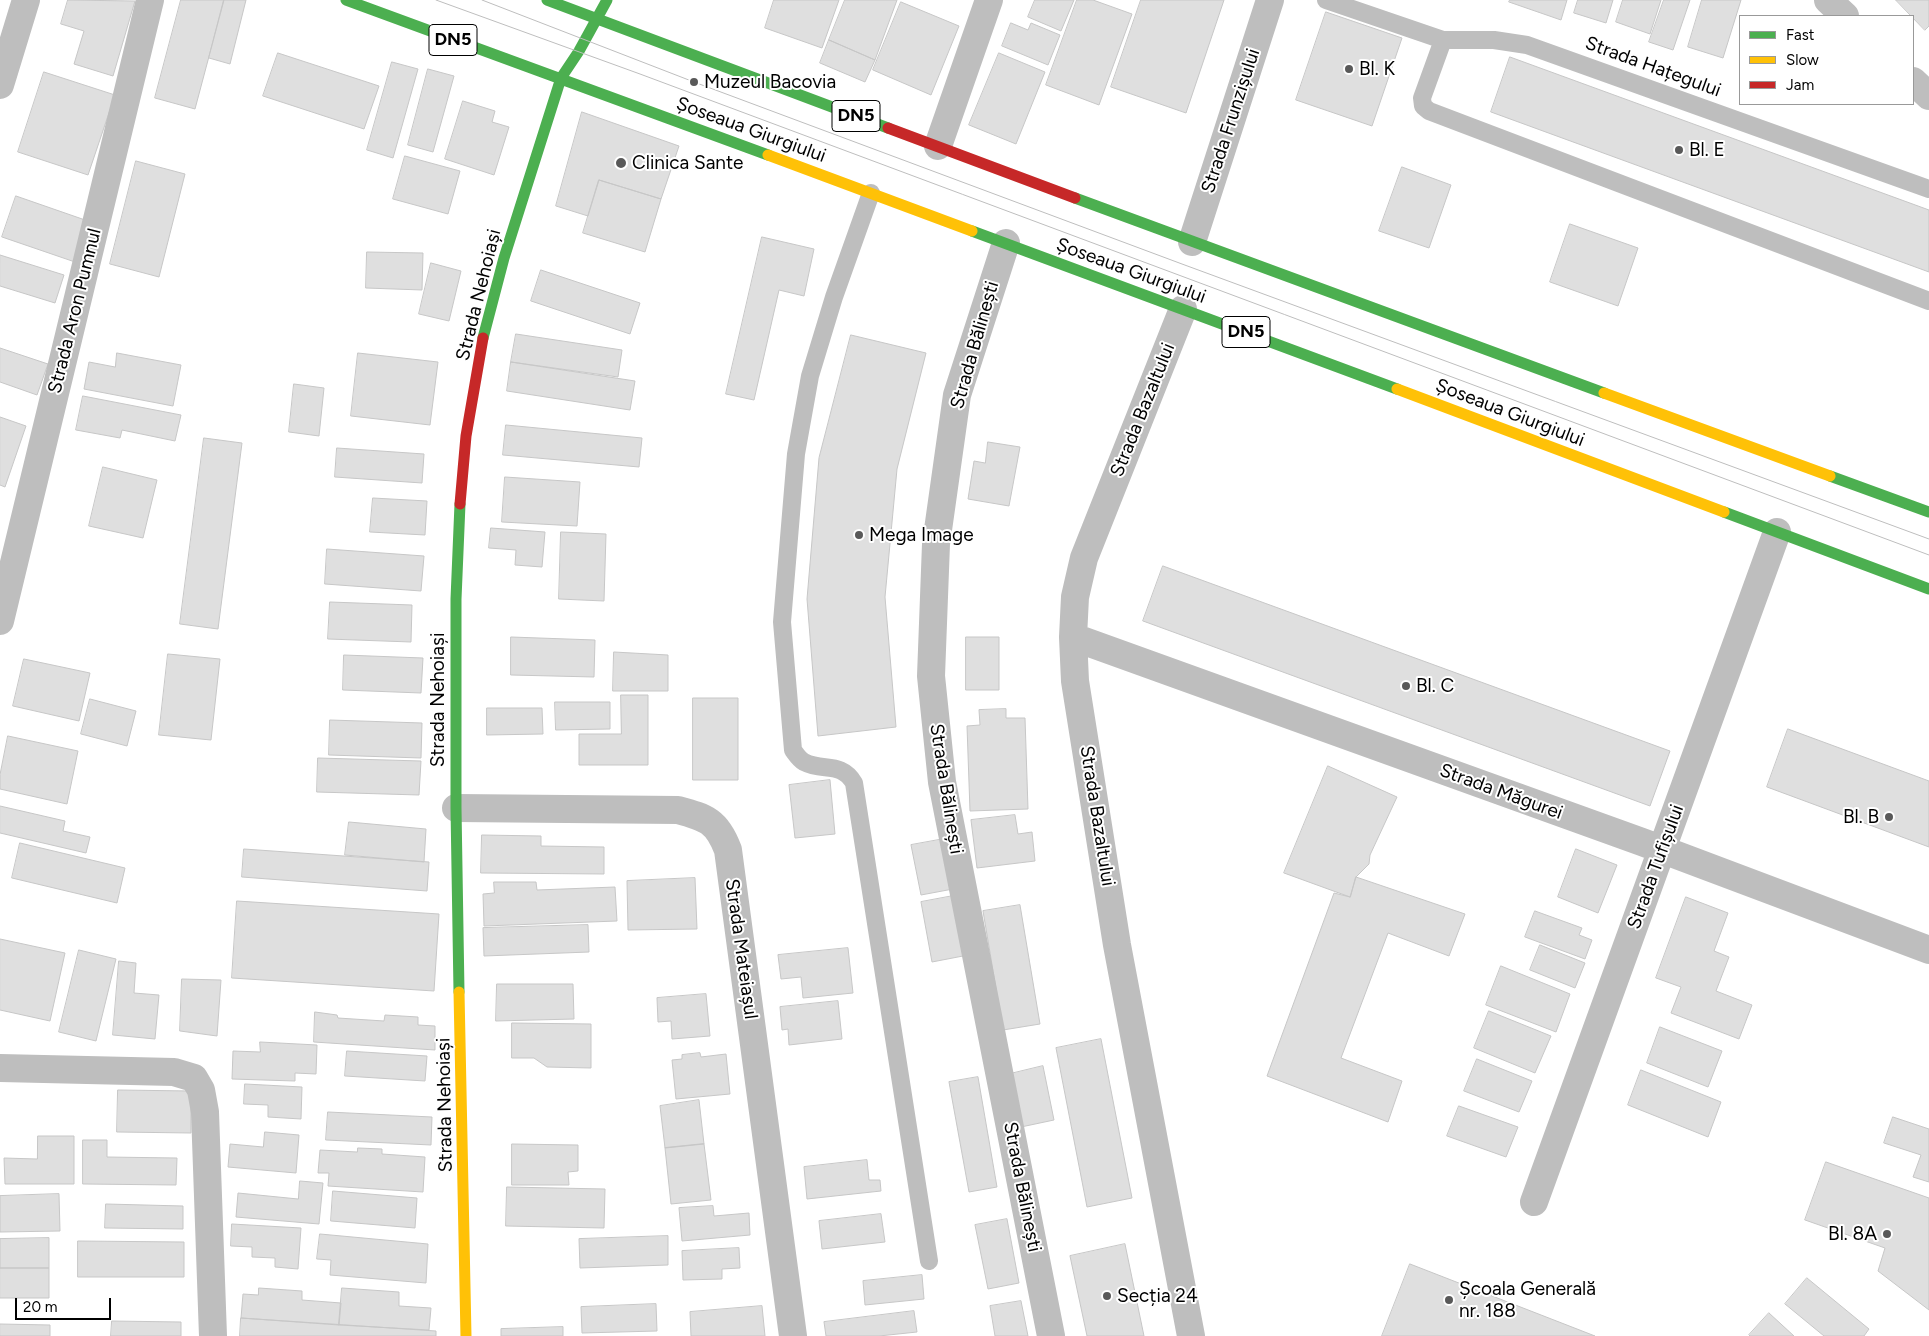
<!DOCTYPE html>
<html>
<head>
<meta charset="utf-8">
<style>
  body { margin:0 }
  #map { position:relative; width:1929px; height:1336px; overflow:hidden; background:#fff; font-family:Figtree,sans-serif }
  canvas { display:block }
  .legend { position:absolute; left:1739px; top:15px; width:175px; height:90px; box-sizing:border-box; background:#fff; border:1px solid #999; margin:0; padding:6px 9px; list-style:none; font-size:15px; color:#000 }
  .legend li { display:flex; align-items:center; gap:10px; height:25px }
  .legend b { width:25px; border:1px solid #999 }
  .scale { position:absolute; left:15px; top:1298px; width:96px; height:22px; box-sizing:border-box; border:2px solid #000; border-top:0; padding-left:6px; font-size:15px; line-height:18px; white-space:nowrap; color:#000; -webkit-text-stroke:4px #fff; paint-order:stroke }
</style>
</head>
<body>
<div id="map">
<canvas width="1929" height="1336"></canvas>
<ul class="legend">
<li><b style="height:6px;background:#4caf50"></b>Fast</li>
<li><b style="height:6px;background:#ffc107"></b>Slow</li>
<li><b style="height:6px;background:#c62828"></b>Jam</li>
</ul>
<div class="scale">20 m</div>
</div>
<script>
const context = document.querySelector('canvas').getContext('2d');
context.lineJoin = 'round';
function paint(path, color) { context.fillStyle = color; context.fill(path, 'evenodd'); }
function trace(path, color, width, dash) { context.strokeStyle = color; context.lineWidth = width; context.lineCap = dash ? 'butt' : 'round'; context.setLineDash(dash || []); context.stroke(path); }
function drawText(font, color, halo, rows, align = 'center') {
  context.font = font + ' Figtree,sans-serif'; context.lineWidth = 4; context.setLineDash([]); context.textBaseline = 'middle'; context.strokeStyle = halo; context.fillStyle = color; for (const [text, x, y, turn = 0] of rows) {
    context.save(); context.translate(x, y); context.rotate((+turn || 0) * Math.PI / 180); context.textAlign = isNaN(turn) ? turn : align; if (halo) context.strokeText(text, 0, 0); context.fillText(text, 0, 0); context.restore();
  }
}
const building = new Path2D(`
  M68,0L135,1L113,76L74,64L84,31L61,24Z
  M181,0H224L195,109L155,98Z
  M224,0H246L230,64L209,58Z
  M774,0H839L822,48L765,28Z
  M845,0H897L875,60L829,40Z
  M1035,0H1074L1061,31L1028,17Z
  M1077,0H1093L1132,14L1099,105L1046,85Z
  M1141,0H1224L1186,113L1111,87Z
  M1510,0H1567L1561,20L1509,2Z
  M1578,0H1613L1606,23L1574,13Z
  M1623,0H1661L1650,34L1616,22Z
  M1664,0H1690L1673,50L1649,42Z
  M1702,0H1741L1723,58L1688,47Z
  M1896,0H1929V26L1925,30Z
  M901,2L959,26L931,95L873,70Z
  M1326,12L1402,38L1372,126L1296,100Z
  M1011,23L1028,30L1031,23L1060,35L1048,65L1002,46Z
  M829,40L875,60L865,82L820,63Z
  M278,53L379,86L364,129L263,96Z
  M999,53L1045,72L1016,144L969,125Z
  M1510,57L1929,210V272L1491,112Z
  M392,62L418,69L393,158L367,150Z
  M428,69L454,76L433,152L408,145Z
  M44,72L115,95L88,175L18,152Z
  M463,101L495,111L492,122L509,127L494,175L445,159Z
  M582,112L679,146L661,199L599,180L588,216L556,206Z
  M405,156L460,171L448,214L393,199Z
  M136,161L185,174L159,277L110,264Z
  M1402,167L1451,185L1429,248L1379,231Z
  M599,180L661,199L645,252L583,233Z
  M16,196L88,221L75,262L2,237Z
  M1570,224L1638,248L1618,306L1550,282Z
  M762,237L814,249L804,296L779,290L754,400L726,394Z
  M367,252L423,253L422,290L366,288Z
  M0,255L64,275L55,303L0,286Z
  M431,263L461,271L449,321L419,314Z
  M541,270L640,303L630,334L531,301Z
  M516,334L622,350L618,377L511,362Z
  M851,335L926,353L897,469L885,597L896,727L818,736L807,599L819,458Z
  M0,348L48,364L37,395L0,382Z
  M117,353L181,365L173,406L84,389L89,362L115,367Z
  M358,353L438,362L430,425L351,416Z
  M511,362L635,381L630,410L507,391Z
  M294,384L324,388L319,436L289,432Z
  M83,396L181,415L175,441L122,430L120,438L76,430Z
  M0,417L26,426L5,487L0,485Z
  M506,425L642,438L639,467L503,455Z
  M204,438L242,443L218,629L180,624Z
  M988,442L1020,447L1009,506L968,499L974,461L985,463Z
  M337,448L424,454L422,483L335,477Z
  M103,467L157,480L143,538L89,526Z
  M505,477L580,482L577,526L502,522Z
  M373,498L427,501L425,535L370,532Z
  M491,528L545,532L542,567L515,565L516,550L489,548Z
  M561,532L606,534L604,601L559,599Z
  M327,549L424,556L421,591L325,584Z
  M1163,566L1670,751L1650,806L1143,621Z
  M330,602L412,605L411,642L328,639Z
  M511,637L595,640L594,677L511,675Z
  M966,637H999V690H966Z
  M614,652L668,655V691H613Z
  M168,654L220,659L211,740L159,735Z
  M344,655L423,658L421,693L343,690Z
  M24,659L90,673L79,721L13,706Z
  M621,695H648V765H579V734H621Z
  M693,698H738V780H693Z
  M90,699L136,711L127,746L81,734Z
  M555,702H610V729L556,730Z
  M487,708H542L543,734L487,735Z
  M1006,709V718H1025L1028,809L970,811L967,726L980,725L979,710Z
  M330,720L422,723L421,758L329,755Z
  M1788,729L1929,781V847L1767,787Z
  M8,736L78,751L67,804L0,789V775Z
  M318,758L421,761L419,795L317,792Z
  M1328,766L1397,797L1370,855L1369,864L1356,877L1350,897L1284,873Z
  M830,780L835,834L795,838L789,785Z
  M0,806L65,821L63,831L90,837L86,853L0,833Z
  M1015,815L1018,834L1032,832L1035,861L977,868L971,820Z
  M349,822L426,829L424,862L345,855Z
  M482,835L541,836V846L604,847V874L481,873Z
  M944,839L953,889L921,895L911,845Z
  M20,843L125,868L117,903L12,878Z
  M244,849L429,862L427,891L242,877Z
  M1576,849L1617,865L1598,913L1558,897Z
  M1356,877L1465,914L1449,956L1388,933L1341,1058L1402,1081L1388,1122L1267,1076L1334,893L1350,897Z
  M695,878L697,929L628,930L627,881Z
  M494,882H536L537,890L615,887L617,921L484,926L483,894L494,893Z
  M953,896L963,956L932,962L921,902Z
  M1686,897L1728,913L1714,951L1729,957L1716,991L1752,1005L1739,1039L1671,1013L1681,987L1656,978Z
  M237,901L439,914L434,991L232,978Z
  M1020,905L1040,1024L1003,1030L983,911Z
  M1535,911L1582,928L1579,935L1592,940L1585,959L1525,937Z
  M588,925L589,952L484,956L483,928Z
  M0,939L65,953L50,1021L0,1010Z
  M1540,945L1585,963L1575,988L1530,970Z
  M848,948L853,993L803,998L801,977L781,979L778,955Z
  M79,950L116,959L96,1041L59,1032Z
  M119,961L136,963L134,993L159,995L155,1039L113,1035Z
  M1501,966L1570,994L1556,1032L1486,1005Z
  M182,979L221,980L217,1036L180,1031Z
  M497,984H573L574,1019L496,1021Z
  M706,994L710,1036L672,1039L671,1021L658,1022L657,998Z
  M838,1001L842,1039L789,1045L788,1029L782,1030L780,1007Z
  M1489,1011L1551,1036L1535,1073L1474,1048Z
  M315,1012L337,1015L338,1018L384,1021L385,1015L418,1017V1025L435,1026V1050L314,1042Z
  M512,1023L591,1024V1068L547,1067L534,1058H512Z
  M1660,1027L1722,1051L1708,1087L1647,1063Z
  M1101,1039L1132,1198L1087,1207L1056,1048Z
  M260,1042L317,1045L316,1074L295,1073V1081L232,1079L233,1051L260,1052Z
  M347,1051L427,1056L425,1081L345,1076Z
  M700,1053L701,1057L726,1054L730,1094L676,1099L672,1060L682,1059V1055Z
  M1477,1059L1532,1081L1519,1112L1464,1091Z
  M1043,1066L1054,1120L1021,1127L1010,1074Z
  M1641,1070L1721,1102L1708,1137L1628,1105Z
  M978,1077L997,1187L969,1192L949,1082Z
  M245,1084L302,1087L301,1119L268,1117V1105L244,1104Z
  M118,1090L191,1091V1133L117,1132Z
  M699,1100L704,1144L665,1148L660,1106Z
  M1459,1106L1518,1127L1506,1157L1447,1136Z
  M328,1112L432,1117L431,1145L326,1140Z
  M1893,1117L1929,1129V1182L1913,1177L1921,1155L1884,1143Z
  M265,1132L299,1135L296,1173L228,1167L230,1144L263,1147Z
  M38,1136H74V1184H5L4,1158L37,1159Z
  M83,1140H107V1157L177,1158L176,1185L83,1184Z
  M512,1144L578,1145V1171L568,1172L569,1185H512Z
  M704,1144L711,1200L671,1204L665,1148Z
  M358,1148L382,1149V1154L425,1157L423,1192L328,1186L329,1173H318L320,1150L357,1152Z
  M867,1160L869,1180H880L881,1191L807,1199L804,1167Z
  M1826,1162L1929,1198V1310L1878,1271L1885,1248L1805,1220Z
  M300,1181L323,1183L319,1224L236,1217L238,1193L298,1199Z
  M507,1187L605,1189L604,1228L506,1226Z
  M333,1191L417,1198L415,1228L331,1221Z
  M59,1194L60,1231L0,1232V1196Z
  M106,1204L183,1206V1229L105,1228Z
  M713,1206L714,1216L749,1213L750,1235L682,1241L679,1208Z
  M881,1214L885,1242L822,1249L819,1221Z
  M1007,1219L1019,1283L988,1289L975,1225Z
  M232,1224L301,1228L298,1269L275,1267V1258L252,1257V1247L231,1246Z
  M320,1234L428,1244L426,1283L330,1275L331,1260L317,1259Z
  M668,1236V1265L580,1268L579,1239Z
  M49,1238V1268H0V1239Z
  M78,1241L184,1242V1277H78Z
  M1125,1244L1144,1336H1087L1070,1256Z
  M739,1248L740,1268L722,1269V1279L683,1280L682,1251Z
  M1410,1264L1595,1336H1382Z
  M0,1268H49V1298H0Z
  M922,1275L924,1299L865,1305L863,1281Z
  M1807,1278L1869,1329L1864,1336H1824L1785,1304Z
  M259,1288L302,1291V1300L341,1303L339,1325L241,1318L243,1294L258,1295Z
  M342,1288L399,1292V1306L431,1308L429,1330L339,1325Z
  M1021,1301L1028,1336H995L990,1306Z
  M656,1304L657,1331L582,1333L581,1307Z
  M762,1306L765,1336H691L690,1312Z
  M914,1311L917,1332L879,1336H826L824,1322Z
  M1769,1313L1794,1336H1750L1749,1335Z
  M241,1318L436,1331V1336H240Z
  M112,1321L181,1322V1336H111Z
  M0,1324L50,1325V1336H0Z
  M563,1327V1336H501V1329Z`);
paint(building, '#dfdfdf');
trace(building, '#c7c7c7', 1);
trace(new Path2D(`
  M1326,0L1443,40H1494L1527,45L1929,189
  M1443,40L1422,98L1423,106L1429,111L1929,301
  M871,193L834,297L810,376L796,454L782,622L793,750C796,754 799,759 804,762C823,772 841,761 854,783L929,1261`), '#bebebe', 18);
trace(new Path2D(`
  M1828,0L1845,16
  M1913,81L1929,96
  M0,85L26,0
  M938,146L989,0
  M1192,242L1270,0
  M1006,243L957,395L936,544L931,676L942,782L1051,1336
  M1183,309L1084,558L1075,597L1073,637L1075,681L1117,945L1191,1336
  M0,621L150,0
  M1073,637L1642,842L1929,950
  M456,808L678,810C707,818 717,821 728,850L793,1336
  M0,1068L174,1072L194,1078L201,1090L205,1112L213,1336
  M1534,1202L1777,532`), '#bebebe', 28);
trace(new Path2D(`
  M346,0L768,155
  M547,0L888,128
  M1075,198L1604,393
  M972,231L1397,389
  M483,338L504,258L561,78L579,51L607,0
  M1830,476L1929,512
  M1724,512L1929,589
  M459,992L456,808V599L460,504`), '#4caf50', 11);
trace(new Path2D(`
  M768,155L972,231
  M1397,389L1724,512
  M1604,393L1830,476
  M459,992L466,1336`), '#ffc107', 11);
trace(new Path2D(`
  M888,128L1075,198
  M460,504L466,436L483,338`), '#c62828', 11);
trace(new Path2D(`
  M436,0L640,74L1929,555
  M482,0L694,82L1182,264L1929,539`), '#bebebe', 1);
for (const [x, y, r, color] of [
  [1349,69,5,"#595959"],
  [694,82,5,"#595959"],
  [1679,150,5,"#595959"],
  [621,163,6,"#595959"],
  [859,535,5,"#595959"],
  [1406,686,5,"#595959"],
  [1889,817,5,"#595959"],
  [1887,1234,5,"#595959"],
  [1107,1296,5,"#595959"],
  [1449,1300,5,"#595959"]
]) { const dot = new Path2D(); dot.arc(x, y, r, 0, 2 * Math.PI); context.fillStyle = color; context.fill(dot); trace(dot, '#fff', 2); }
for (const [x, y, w] of [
  [453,40,48],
  [856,116,48],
  [1246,332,48]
]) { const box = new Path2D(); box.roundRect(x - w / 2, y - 15.5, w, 31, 4); context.fillStyle = '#fff'; context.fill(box); trace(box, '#000', 1); }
drawText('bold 18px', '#000', null, [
  ["DN5",453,40],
  ["DN5",856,116],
  ["DN5",1246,332]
]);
drawText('19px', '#000', '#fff', [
  ["Strada Hațegului",1653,67,20],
  ["Strada Frunzișului",1231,121,-72],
  ["Șoseaua Giurgiului",751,130,20],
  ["Șoseaua Giurgiului",1131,271,20],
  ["Strada Nehoiași",479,295,-76],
  ["Strada Aron Pumnul",75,311,-76],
  ["Strada Bălinești",975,345,-74],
  ["Strada Bazaltului",1143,410,-68],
  ["Șoseaua Giurgiului",1510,413,21],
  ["Strada Nehoiași",438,700,-90],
  ["Strada Bălinești",946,789,81],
  ["Strada Măgurei",1501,792,20],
  ["Strada Bazaltului",1097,816,81],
  ["Strada Tufișului",1656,867,-70],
  ["Strada Mateiașul",741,949,82],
  ["Strada Nehoiași",445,1105,-91],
  ["Strada Bălinești",1022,1187,79]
]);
drawText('19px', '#000', '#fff', [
  ["Bl. K",1359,69],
  ["Muzeul Bacovia",704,82],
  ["Bl. E",1689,150],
  ["Clinica Sante",632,163],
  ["Mega Image",869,535],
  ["Bl. C",1416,686],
  ["Bl. B",1879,817,"right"],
  ["Bl. 8A",1877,1234,"right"],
  ["Școala Generală",1459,1289],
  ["nr. 188",1459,1311],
  ["Secția 24",1117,1296]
], 'left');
</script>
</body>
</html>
